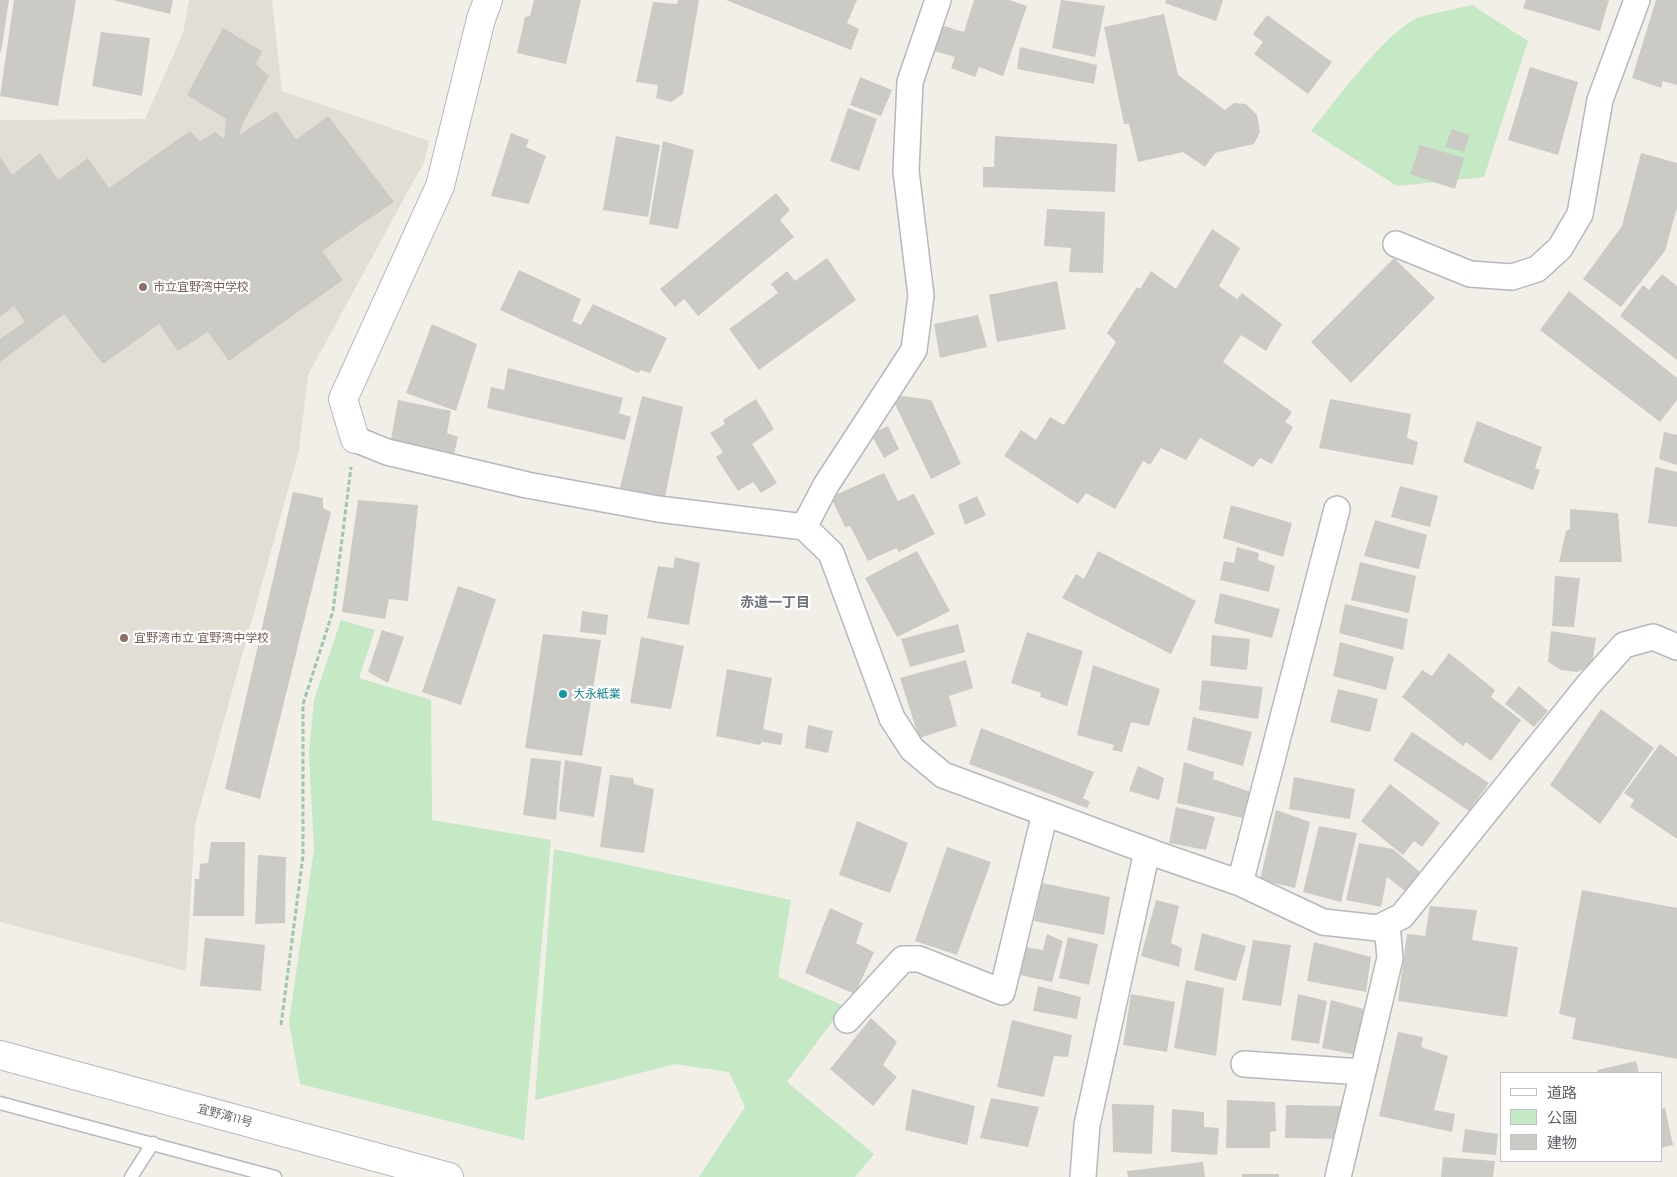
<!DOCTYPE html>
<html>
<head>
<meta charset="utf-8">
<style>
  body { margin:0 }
  #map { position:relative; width:1677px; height:1177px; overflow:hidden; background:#f1efe8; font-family:Montserrat,"Noto Sans JP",sans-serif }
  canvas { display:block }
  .legend { position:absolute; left:1500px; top:1072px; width:162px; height:90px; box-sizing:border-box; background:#fff; border:1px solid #bfc1c3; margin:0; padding:6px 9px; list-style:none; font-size:15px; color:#5f6368 }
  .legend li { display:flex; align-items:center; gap:10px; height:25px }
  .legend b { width:25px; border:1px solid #bfc1c3 }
</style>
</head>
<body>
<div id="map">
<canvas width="1677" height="1177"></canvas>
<ul class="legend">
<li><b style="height:6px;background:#fff"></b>道路</li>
<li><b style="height:14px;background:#c5e8c5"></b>公園</li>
<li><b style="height:14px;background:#cccac5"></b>建物</li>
</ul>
</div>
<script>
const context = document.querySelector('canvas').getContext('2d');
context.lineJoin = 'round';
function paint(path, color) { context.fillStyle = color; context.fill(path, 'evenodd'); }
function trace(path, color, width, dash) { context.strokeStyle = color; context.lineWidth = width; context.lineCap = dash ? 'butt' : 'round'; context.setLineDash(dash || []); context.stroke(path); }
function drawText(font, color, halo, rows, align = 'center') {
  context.font = font + ' Montserrat,"Noto Sans JP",sans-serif'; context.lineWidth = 4.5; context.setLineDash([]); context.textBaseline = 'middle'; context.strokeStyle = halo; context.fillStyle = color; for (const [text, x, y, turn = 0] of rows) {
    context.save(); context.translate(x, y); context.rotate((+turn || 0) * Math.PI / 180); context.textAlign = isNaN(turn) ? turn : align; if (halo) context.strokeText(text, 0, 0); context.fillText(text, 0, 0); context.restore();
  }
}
paint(new Path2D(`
  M189,0H272L282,91L429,141L424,162L308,375L299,450L195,825L186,971L0,922V120L145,119L183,33Z`), '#e1ded6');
paint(new Path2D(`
  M1472,5L1528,41L1484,177L1397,186L1311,131C1337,99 1379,41 1413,20C1424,14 1458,9 1472,5Z
  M341,620L375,630L359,678L431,700L432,820L551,840L524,1140L300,1084L289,1022L314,850L309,753L314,700Z
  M554,849L791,900L778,977L844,1006L787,1082L874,1154L855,1177H699L745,1107L729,1072L675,1064L535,1100Z`), '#c5e8c5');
paint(new Path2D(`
  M0,0H9L1,52H0Z
  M14,0H76L58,106L0,96Z
  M113,0H173L170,14Z
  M534,0H581L566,64L517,53L525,17L530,16Z
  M678,0H699L683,94L671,102L656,98L658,85L636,82L653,2L677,4Z
  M726,0H857L847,23L859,29L851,50Z
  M974,0H1009L1027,6L1003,76L979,67L975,77L951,68L955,57L931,50L937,24L964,32Z
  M1061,0L1105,6L1095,57L1052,48Z
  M1166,0H1223L1216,21L1165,3Z
  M1526,0H1609L1600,31L1523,8Z
  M1656,0H1677V85L1663,81L1661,88L1632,78Z
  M1164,14L1178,75L1225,110L1234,103L1246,104L1257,115L1260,132L1254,144L1215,153L1205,167L1183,152L1138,162L1129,124H1124L1104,27Z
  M1267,15L1332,62L1308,94L1254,54L1263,42L1253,34Z
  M223,28L262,51L256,64L269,76L244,121L239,135L276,111L296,140L328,116L394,202L322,251L343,280L229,361L208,332L178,351L159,324L103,364L64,314L0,362V339L25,322L14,306L0,317V156L12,175L40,153L58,180L88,158L109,188L190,131L200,141L215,132L224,139L226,119L187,95Z
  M101,32L150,38L142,96L92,86Z
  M1020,47L1097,65L1094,84L1017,69Z
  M1530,67L1578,82L1558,155L1508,140Z
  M860,77L892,90L881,116L850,105Z
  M848,108L877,119L859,171L830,161Z
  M1452,129L1470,135L1464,152L1445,147Z
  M511,133L529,140L526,147L546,156L529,204L491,196Z
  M616,136L660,145L648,217L603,210Z
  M995,136L1117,144L1115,192L983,187V167H994Z
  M663,141L694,150L678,229L649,224Z
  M1420,145L1464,158L1455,189L1410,174Z
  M1641,153L1677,163V208L1665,251L1621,307L1583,279L1622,226Z
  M776,193L790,210L780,220L794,237L698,316L684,299L675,307L660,289Z
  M1047,209L1105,212L1103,273L1069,272L1071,248L1044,246Z
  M1212,229L1240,248L1219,286L1237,299L1242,293L1282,324L1266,351L1241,335L1223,362L1292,412L1285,422L1293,427L1272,464L1260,458L1253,467L1200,438L1186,460L1161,448L1150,465L1143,461L1115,509L1086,493L1078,504L1004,456L1021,430L1036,440L1050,417L1064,425L1116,342L1107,333L1137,287L1140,289L1151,271L1176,289Z
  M827,258L856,300L759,370L729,329L778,293L771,284L787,271L795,281Z
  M1394,258L1435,298L1351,383L1311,342Z
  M519,270L581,299L572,321L581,325L593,304L667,338L650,373L641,370L638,373L500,310Z
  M1662,274L1677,286V360L1620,316L1643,285L1649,290Z
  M1057,281L1066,329L997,342L989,295Z
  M1569,291L1677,378V400L1660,422L1540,330Z
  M978,315L987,347L940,358L934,324Z
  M432,324L477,344L456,411L406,393Z
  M508,368L623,398L619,413L631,417L625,440L487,408L491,387L504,390Z
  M642,396L683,407L665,497L620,488Z
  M903,396L931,400L961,464L931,479L893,400Z
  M756,399L774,429L752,444L777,483L761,493L753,482L738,491L716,457L723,452L710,433L725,424L723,420Z
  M1330,399L1411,414L1407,438L1418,442L1413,465L1319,448Z
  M398,400L451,411L447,433L458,437L453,458L401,447L402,442L391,439Z
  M1477,421L1542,447L1535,468L1540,470L1533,490L1463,462Z
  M888,426L899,449L884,458L871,434Z
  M1664,432L1677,435V465L1659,459Z
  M1655,467L1677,472V527L1648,523Z
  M884,473L898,501L914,494L935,534L899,552L896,548L868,561L850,526L845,527L831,497Z
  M1400,486L1438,496L1430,527L1391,517Z
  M293,492L323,498V508L331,512L260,799L225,789Z
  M977,496L986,515L965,525L958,505Z
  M358,500L418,505L408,601L389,599L385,619L342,612Z
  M1231,505L1292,523L1283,557L1223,538Z
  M1570,509L1618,513L1622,562H1559L1566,531L1570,529Z
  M1375,520L1427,535L1419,569L1364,556Z
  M1237,547L1259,553L1258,560L1275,566L1269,592L1220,580L1224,561L1234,563Z
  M917,551L950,611L897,637L865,578Z
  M1098,551L1196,601L1171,654L1062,598L1076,574L1084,579Z
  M675,557L700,563L689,625L647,618L658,566L673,568Z
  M1360,562L1416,576L1409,613L1351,600Z
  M1555,576L1580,578L1574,627L1552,626Z
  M458,586L496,599L461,705L422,692Z
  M1220,593L1280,609L1272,638L1214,623Z
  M1345,604L1408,619L1403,650L1339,633Z
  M582,611L608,615L606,635L580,632Z
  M958,624L965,652L910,667L901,639Z
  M382,630L404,637L388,683L368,672Z
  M1551,631L1596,638L1592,665L1577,672L1561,670L1548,662Z
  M1027,632L1083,651L1067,706L1040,697L1041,693L1011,683Z
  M543,634L601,640L582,756L525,748Z
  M1212,635L1250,639L1247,670L1210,666Z
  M641,637L684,646L671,709L630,703Z
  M1340,642L1394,657L1386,690L1333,676Z
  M1449,653L1495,690L1491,697L1521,720L1491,761L1466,742L1463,746L1402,697L1422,670L1432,676Z
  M966,660L973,688L949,696L957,726L919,738L900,678Z
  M1093,665L1160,689L1149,726L1131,722L1122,752L1112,750L1114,745L1077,735Z
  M727,669L772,678L763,729L783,734L781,745L762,742L760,745L716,736Z
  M1202,680L1263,687L1258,719L1199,710Z
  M1519,686L1548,711L1534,727L1505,704Z
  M1338,689L1378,699L1370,732L1330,722Z
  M1601,709L1654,748L1600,824L1550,785Z
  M1193,717L1252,732L1243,766L1187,750Z
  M808,725L833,731L828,753L805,748Z
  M981,728L1094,772L1083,798L1090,802L1087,808L969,764Z
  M1412,732L1489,783L1469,811L1393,760Z
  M1660,744L1677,757V839L1630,807L1634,800L1624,793Z
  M531,758L561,761L556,820L523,815Z
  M565,760L602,767L594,817L559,811Z
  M1184,762L1214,772L1213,779L1251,792L1243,818L1177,803Z
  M1138,766L1164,778L1159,800L1129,791Z
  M610,775L633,778L634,784L654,789L644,853L600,847Z
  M1294,777L1355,789L1350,819L1289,809Z
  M1390,784L1440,823L1422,847L1414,841L1403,855L1361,821Z
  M1176,807L1215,817L1206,850L1169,843Z
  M1276,810L1310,822L1295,888L1260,880Z
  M857,821L908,843L890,893L839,875Z
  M1319,826L1357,833L1341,902L1303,892Z
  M211,842H245L244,916H193L195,879H199L200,864L208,863Z
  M1359,843L1393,849L1420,872L1405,891L1387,877L1381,907L1346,900Z
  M947,847L991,862L957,955L915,941Z
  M258,855L286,857L285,923L255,924Z
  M1042,883L1110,897L1104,935L1034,921Z
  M1582,890L1677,908V1059L1572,1039L1576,1018L1559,1014Z
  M1156,900L1179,906L1171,943L1182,948L1179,967L1141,956Z
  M1430,906L1477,910L1472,940L1518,947L1507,1017L1398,1001L1407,934L1425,936Z
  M830,908L863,923L856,943L874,952L855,994L805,973Z
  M1202,933L1246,946L1236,981L1194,970Z
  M1047,934L1063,941L1052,982L1020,975L1026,947L1043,950Z
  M1068,937L1098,944L1089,985L1059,978Z
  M205,938L265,945L261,991L200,986Z
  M1253,940L1291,945L1281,1006L1242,1000Z
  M1314,942L1371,957L1366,992L1307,981Z
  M1186,980L1224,988L1216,1056L1174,1048Z
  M1038,986L1081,997L1077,1019L1033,1011Z
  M1131,994L1175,1002L1167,1052L1123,1045Z
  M1298,994L1327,1001L1319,1044L1291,1040Z
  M1331,1000L1364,1009L1356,1055L1322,1048Z
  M871,1018L897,1042L883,1065L897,1077L873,1106L830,1069Z
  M1012,1020L1072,1035L1068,1057L1054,1056L1044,1097L997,1087Z
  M1398,1032L1423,1037L1421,1047L1448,1056L1434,1110L1455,1114L1452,1132L1379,1116Z
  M1636,1061L1639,1073H1598L1597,1070Z
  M912,1089L975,1106L967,1145L905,1130Z
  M991,1098L1039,1107L1028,1147L980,1138Z
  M1227,1100L1275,1102L1276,1131L1270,1132V1148H1226Z
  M1112,1104L1154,1105L1152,1154L1113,1152Z
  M1286,1105L1343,1106L1344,1139L1285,1138Z
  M1665,1108L1673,1145L1661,1148V1109Z
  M1172,1109L1204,1112V1127L1219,1128L1217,1155L1171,1152Z
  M1465,1129L1498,1134L1496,1155L1462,1152Z
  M1443,1157L1495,1161L1493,1177H1441Z
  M1203,1162L1205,1177H1128L1127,1171Z
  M1242,1174H1279V1177H1242Z`), '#cccac5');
const service = new Path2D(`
  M0,1103L275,1177
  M131,1177L153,1143`);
const minor = new Path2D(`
  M1396,244L1470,274L1512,277L1537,269L1560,248L1580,214L1600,100L1637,0
  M355,439L387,452L527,485L658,509L804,527L831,553L892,718L912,749L943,775L1156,854L1240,883L1323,922L1378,928L1402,916L1589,684L1624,645L1653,637L1677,647
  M804,527L826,485L914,350L921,296L906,171L910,82L938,0
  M1240,883L1337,509
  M847,1020L903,959H919L1002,992L1045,813
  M1244,1064L1362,1072
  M1083,1177L1087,1125L1147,851
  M1338,1177L1390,958L1387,924`);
const tertiary = new Path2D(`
  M355,439L343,399L440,186L481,19L488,0
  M0,1055L449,1177`);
trace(service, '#b5b8bc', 15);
trace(minor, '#b5b8bc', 28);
trace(tertiary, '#b5b8bc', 30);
trace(new Path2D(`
  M281,1025L303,856V704L333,611L351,467`), '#9cc7a9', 3, [5, 2.5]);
trace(service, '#fff', 12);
trace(minor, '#fff', 25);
trace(tertiary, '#fff', 28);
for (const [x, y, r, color] of [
  [143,287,5,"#8d6e63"],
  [124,638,5,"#8d6e63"],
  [563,694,5,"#0f9aa8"]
]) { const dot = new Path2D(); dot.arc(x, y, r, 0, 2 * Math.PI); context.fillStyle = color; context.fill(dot); trace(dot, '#fff', 2); }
drawText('12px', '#785e54', '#fff', [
  ["市立宜野湾中学校",153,287],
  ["宜野湾市立 宜野湾中学校",134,638]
], 'left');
drawText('12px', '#0d838f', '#fff', [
  ["大永紙業",573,694]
], 'left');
drawText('12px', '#5f6368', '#fff', [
  ["宜野湾11号",225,1116,15]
]);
drawText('bold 14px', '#70757a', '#fff', [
  ["赤道一丁目",775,603]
]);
</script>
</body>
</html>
